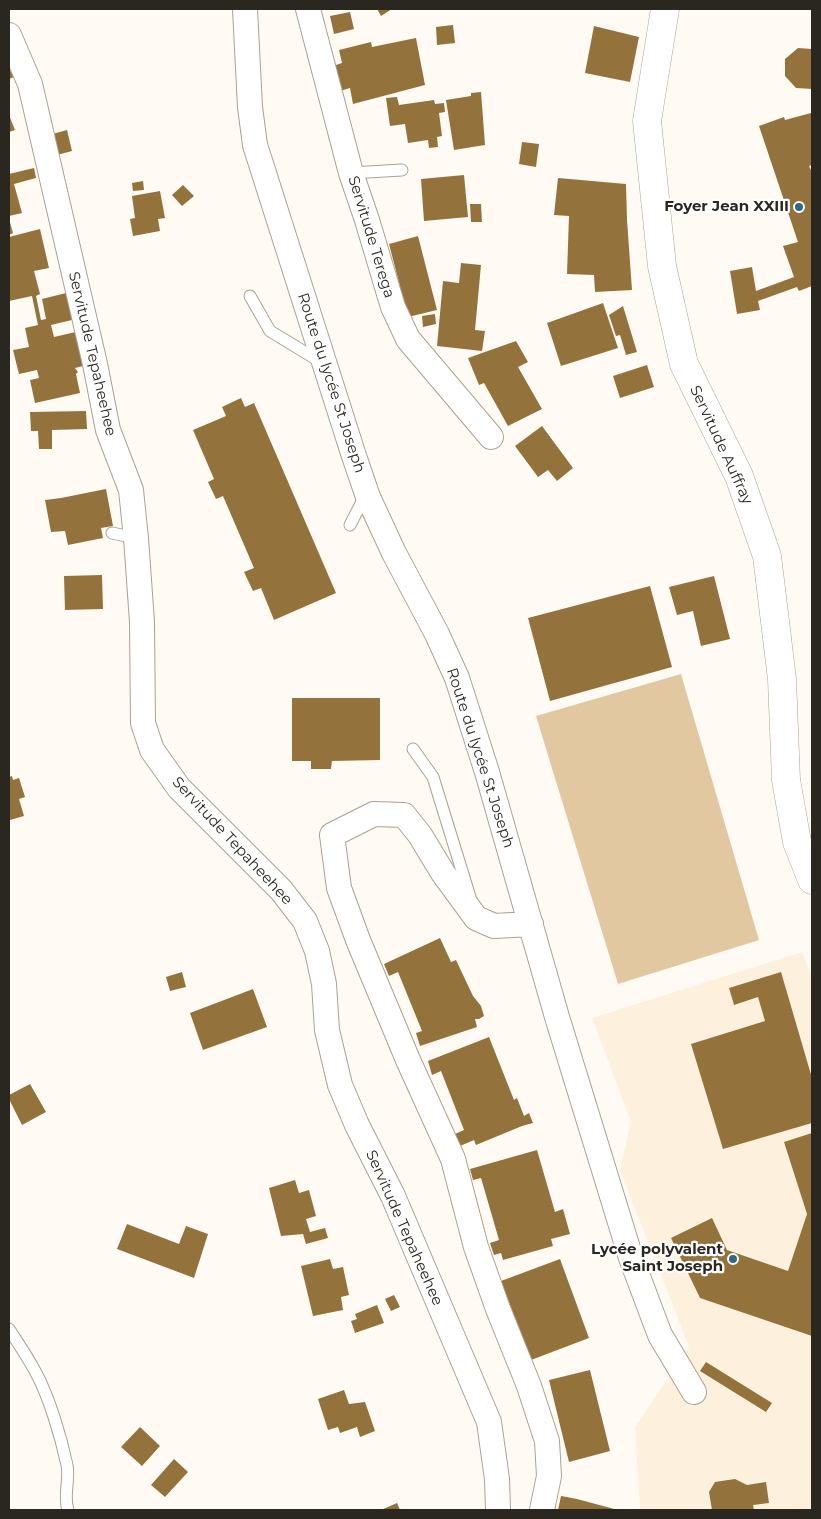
<!DOCTYPE html>
<html>
<head>
<meta charset="utf-8">
<style>
  body { margin:0 }
  #map { position:relative; width:821px; height:1519px; overflow:hidden; background:#fffbf4; font-family:Montserrat,sans-serif }
  canvas { display:block }
  .frame { position:absolute; inset:0; border:10px solid #2a2620; pointer-events:none }
</style>
</head>
<body>
<div id="map">
<canvas width="821" height="1519"></canvas>
<div class="frame"></div>
</div>
<script>
const context = document.querySelector('canvas').getContext('2d');
context.lineJoin = 'round';
function paint(path, color) { context.fillStyle = color; context.fill(path, 'evenodd'); }
function trace(path, color, width, dash) { context.strokeStyle = color; context.lineWidth = width; context.lineCap = dash ? 'butt' : 'round'; context.setLineDash(dash || []); context.stroke(path); }
function drawText(font, color, halo, rows, align = 'center') {
  context.font = font + ' Montserrat,sans-serif'; context.lineWidth = 4.5; context.setLineDash([]); context.textBaseline = 'middle'; context.strokeStyle = halo; context.fillStyle = color; for (const [text, x, y, turn = 0] of rows) {
    context.save(); context.translate(x, y); context.rotate((+turn || 0) * Math.PI / 180); context.textAlign = isNaN(turn) ? turn : align; if (halo) context.strokeText(text, 0, 0); context.fillText(text, 0, 0); context.restore();
  }
}
paint(new Path2D(`
  M802,952L812,977V1510H640L635,1427L689,1347L620,1170L631,1122L592,1018Z`), '#fdf1de');
paint(new Path2D(`
  M681,674L759,940L618,984L536,716Z`), '#e1c8a1');
paint(new Path2D(`
  M377,9H392L381,16Z
  M350,12L354,29L334,34L330,16Z
  M453,25L455,43L437,45L436,27Z
  M594,26L639,37L630,82L585,73Z
  M416,38L425,85L353,104L350,88L340,91L333,66L342,63L339,50L371,42L372,47Z
  M798,48L812,49V89L796,88L785,76V59Z
  M9,68L14,77L9,79Z
  M481,92L485,145L454,150L446,100L471,96V93Z
  M397,97L399,105L434,100L435,104L444,103L445,112L439,113L442,136L437,137L438,147L429,148L428,140L408,143L405,124L390,126L386,98Z
  M811,113L812,165L809,166L811,170L812,169V286L799,291L797,287L758,301L760,310L737,314L730,271L752,267L756,291L794,277L783,246L798,242L759,126L784,117L785,120Z
  M9,115L15,130L9,132Z
  M67,130L72,151L53,156L49,135Z
  M522,142L539,144L536,167L519,164Z
  M34,168L36,178L14,184L22,213L9,216V174Z
  M464,175L468,217L424,221L421,179Z
  M558,178L626,184L627,220L632,290L595,292L594,275L567,274L569,216L554,215Z
  M143,181L144,190L133,191L132,183Z
  M183,185L194,196L182,206L172,195Z
  M160,191L165,218L158,219L160,231L133,236L130,219L135,218L132,196Z
  M470,204H481L482,222H471Z
  M9,219L13,233L9,235Z
  M40,229L49,268L34,271L40,294L36,296L41,320L46,319L42,299L70,292L76,319L51,325L54,337L80,331L87,365L75,368L78,372L76,374L80,393L35,403L30,380L39,378L37,370L19,374L13,350L29,347L25,328L38,325L32,296L9,301V237Z
  M418,236L437,310L408,317L389,244Z
  M461,263L481,265L475,330L485,331L482,351L437,346L443,281L459,283Z
  M603,303L618,348L561,366L547,323Z
  M623,306L637,352L626,355L620,335L616,336L609,315Z
  M435,314L436,324L423,327L422,316Z
  M516,341L528,362L518,367L542,409L508,426L484,383L479,385L468,358Z
  M647,365L654,387L620,398L613,376Z
  M241,398L245,407L254,403L336,593L274,620L261,588L253,591L244,572L254,568L223,496L216,499L208,482L214,479L193,430L226,416L222,407Z
  M86,411L87,429L52,430V449H39L38,431H31L30,412Z
  M542,426L573,468L557,481L548,470L538,477L515,446Z
  M106,489L113,526L101,528L103,538L68,545L65,531L51,532L45,500L61,498Z
  M102,575L103,609L65,610L64,576Z
  M714,576L730,639L701,646L693,611L677,615L669,587Z
  M650,586L672,667L550,701L528,618Z
  M292,698H380V760L332,761L331,769H311V761H292Z
  M12,776L13,780L19,778L25,797L19,799L24,816L10,820L9,777Z
  M440,938L451,962L456,960L473,996L481,1006L484,1016L479,1019H475L477,1027L420,1046L416,1033L422,1031L398,972L389,976L384,964Z
  M182,972L186,987L170,991L166,977Z
  M781,972L812,1078V1123L723,1149L691,1044L765,1021L758,997L734,1005L729,988Z
  M253,989L267,1027L203,1050L190,1013Z
  M489,1037L514,1100L517,1098L524,1116L529,1113L533,1123L522,1126L476,1145L474,1140L460,1146L455,1134L464,1130L441,1071L432,1075L428,1061Z
  M30,1084L46,1112L22,1125L9,1099V1095Z
  M812,1133V1336L700,1298L671,1238L712,1218L727,1250L788,1271L807,1214L784,1142Z
  M537,1150L555,1212L563,1209L570,1234L551,1239L553,1246L503,1260L501,1253L494,1255L490,1243L499,1240L481,1178L473,1180L470,1169Z
  M295,1180L299,1193L309,1190L316,1216L306,1219L310,1232L325,1228L328,1238L306,1244L303,1234L281,1236L269,1188Z
  M127,1224L179,1244L186,1226L208,1234L194,1278L117,1249Z
  M330,1259L333,1269L343,1267L349,1295L341,1297L343,1310L313,1316L301,1266Z
  M560,1259L589,1338L531,1360L501,1281Z
  M394,1295L400,1307L391,1311L385,1299Z
  M377,1305L384,1323L355,1333L351,1321L357,1319L355,1314Z
  M706,1362L772,1403L766,1412L700,1371Z
  M590,1370L610,1451L569,1462L549,1380Z
  M344,1390L349,1404L365,1402L375,1431L360,1437L357,1427L340,1433L338,1427L328,1430L318,1399Z
  M140,1427L160,1446L142,1466L121,1447Z
  M174,1459L188,1472L165,1497L151,1485Z
  M735,1479L747,1485L766,1482L769,1503L753,1505L754,1510H712L709,1492L715,1482Z
  M561,1496L577,1499L618,1510H558Z
  M397,1503L400,1510H381Z`), '#93723c');
const lane = new Path2D(`
  M351,173L402,170
  M250,296L270,331L321,362
  M350,525L366,494
  M112,533L136,538
  M413,749L433,777L470,897
  M9,1329C18,1343 27,1356 35,1371C49,1396 61,1437 67,1465C70,1481 63,1495 68,1510`);
const street = new Path2D(`
  M245,9L250,107L255,145L353,453L368,497L394,553L437,634L457,678L487,772L557,1017L631,1258L660,1335L694,1392
  M308,9L351,173L367,220L393,307L408,339L491,437
  M9,35L30,84L95,364L108,430L131,490L136,538L142,622L143,723L152,750L179,788L281,890L305,921L317,951L324,984L327,1030L340,1085L357,1125L393,1196L489,1422L497,1479L498,1510
  M531,924L494,926L476,918L443,873L420,835L404,815L374,814L332,835L339,888L358,940L408,1060L453,1159L476,1247L498,1309L529,1386L547,1441L549,1476L542,1510`);
const secondary = new Path2D(`
  M665,9L647,121L662,266L684,364L739,476L767,556L782,679L786,780L797,842L812,880`);
trace(lane, '#aba192', 13);
trace(street, '#aba192', 26);
trace(secondary, '#aba192', 29);
trace(lane, '#fff', 11);
trace(street, '#fff', 24);
trace(secondary, '#fff', 28);
for (const [x, y, r, color] of [
  [799,207,5,"#2f6982"],
  [733,1259,5,"#2f6982"]
]) { const dot = new Path2D(); dot.arc(x, y, r, 0, 2 * Math.PI); context.fillStyle = color; context.fill(dot); trace(dot, '#fff', 2); }
drawText('bold 15px', '#2a2620', '#fff', [
  ["Foyer Jean XXIII",789,207],
  ["Lycée polyvalent",723,1250],
  ["Saint Joseph",723,1267]
], 'right');
drawText('15px', '#2a2620', '#fff', [
  ["Servitude Terega",371,237,73],
  ["Servitude Tepaheehee",92,354,77],
  ["Route du lycée St Joseph",331,383,72],
  ["Servitude Auffray",721,445,65],
  ["Route du lycée St Joseph",480,758,72],
  ["Servitude Tepaheehee",232,841,47],
  ["Servitude Tepaheehee",404,1228,66]
]);
</script>
</body>
</html>
